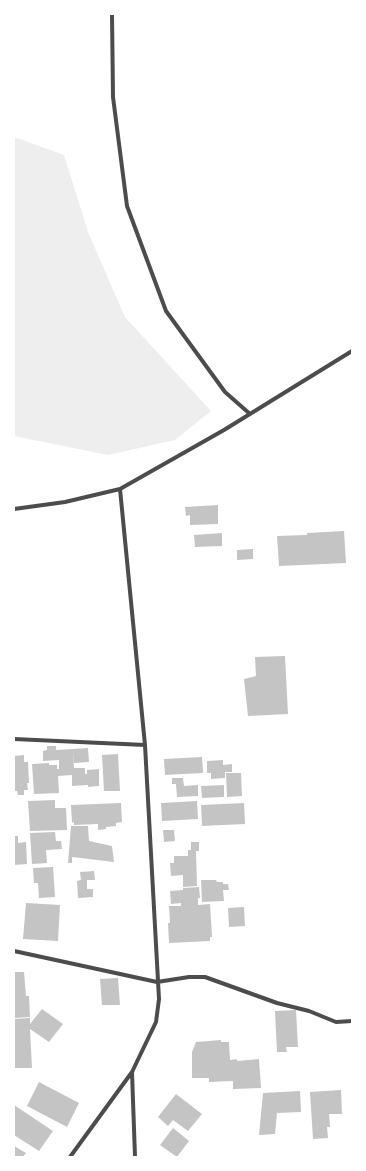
<!DOCTYPE html>
<html>
<head>
<meta charset="utf-8">
<style>
  body { margin:0 }
  #map { position:relative; width:366px; height:1171px; overflow:hidden; background:#fff; font-family:"Public Sans",sans-serif }
  canvas { display:block }
  .frame { position:absolute; inset:0; border:15px solid #fff; pointer-events:none }
</style>
</head>
<body>
<div id="map">
<canvas width="366" height="1171"></canvas>
<div class="frame"></div>
</div>
<script>
const context = document.querySelector('canvas').getContext('2d');
context.lineJoin = 'round';
function paint(path, color) { context.fillStyle = color; context.fill(path, 'evenodd'); }
function trace(path, color, width, dash) { context.strokeStyle = color; context.lineWidth = width; context.lineCap = dash ? 'butt' : 'round'; context.setLineDash(dash || []); context.stroke(path); }
paint(new Path2D(`
  M14,137L64,155L88,232L125,317L211,411L175,440L108,455L14,436Z`), '#eee');
paint(new Path2D(`
  M218,505V524L190,525V515L186,516L185,507Z
  M344,531L346,563L279,566L277,536L307,535V533Z
  M222,533V546L195,547L194,535Z
  M253,549V559L237,560V550Z
  M285,656L288,714L248,716L244,679L256,676L255,657Z
  M47,746H56V750L73,749L74,768H85V774H87V770L99,769V786L88,787V785L72,786V775L58,776L59,793L34,794L32,764L49,763V765H57V769H59V760L43,761V751L47,750Z
  M88,748L89,762L74,763L73,749Z
  M118,754L120,791H104L102,755Z
  M24,755V762H28L29,783H27L28,790H24V795H18L17,791H14V756Z
  M202,757L203,773L165,775L164,759Z
  M223,760V765L232,764V772H225V778L211,779V773H207V761Z
  M226,773H241L242,796L227,797Z
  M172,778H183L184,786L198,785V796L177,797L176,784H172Z
  M224,785V797L202,798L201,786Z
  M55,800V808H66L67,830L30,831L28,801Z
  M197,801L198,819L162,821L161,803Z
  M121,803L122,822L116,823V826L106,827V829L98,830V824L74,825V822L72,823L71,805Z
  M244,803L245,824L202,826L201,805Z
  M71,826H88L89,841L112,846L114,862L72,857V863H68Z
  M163,830H174L175,841L164,842Z
  M55,832L56,841H61L62,849L46,850L47,863L32,864L30,833Z
  M14,836H18V843L26,842L27,864L14,865Z
  M191,842H199V851H196L197,886L183,887V875L171,876L170,863H174V856H188V850H191Z
  M53,867L55,897L39,898L38,883H34L33,868Z
  M94,871L95,880H87V889H93V897L78,898L77,881L81,880L80,872Z
  M201,880H216L217,882H223V884H228L229,890H223L224,901L202,902Z
  M199,887L200,898H198V905L210,904L212,937H210V941L169,943L168,923H170L169,906H181V903L171,904L170,891L183,890V888Z
  M26,903L60,905L58,941L23,939Z
  M244,907L245,926L229,927L228,908Z
  M14,972H24L26,996H29L30,1017L14,1018Z
  M118,978L120,1005H102L100,979Z
  M42,1009L63,1024L49,1042L30,1029L32,1068H14V1019L30,1018V1024Z
  M296,1010L298,1047H286L287,1052H277L275,1011Z
  M221,1040V1042H229L230,1060L237,1059V1061L259,1059L261,1088L233,1089V1081L209,1082V1078H192V1052L196,1042Z
  M39,1082L79,1103L67,1127L27,1106Z
  M341,1090L342,1114H329L330,1127H327L328,1138L313,1139L310,1092Z
  M300,1091L301,1112L277,1113L275,1134L259,1135L263,1093Z
  M176,1094L202,1114L188,1131L173,1120L168,1126L158,1117Z
  M14,1105L53,1131L39,1151L14,1135Z
  M173,1128L189,1141L177,1157L160,1145Z
  M14,1146L26,1153L23,1157H14Z`), '#c4c4c4');
trace(new Path2D(`
  M112,14L113,97L127,206L166,311L225,392L250,414
  M14,509L65,502L120,489L224,430L352,351
  M14,739L145,745
  M14,951L157,982L189,977H205L277,1003L309,1011L336,1022L352,1021
  M132,1072L135,1157
  M70,1157L132,1072L156,1022L159,999L145,745L120,489`), '#4c4c4c', 4);
</script>
</body>
</html>
